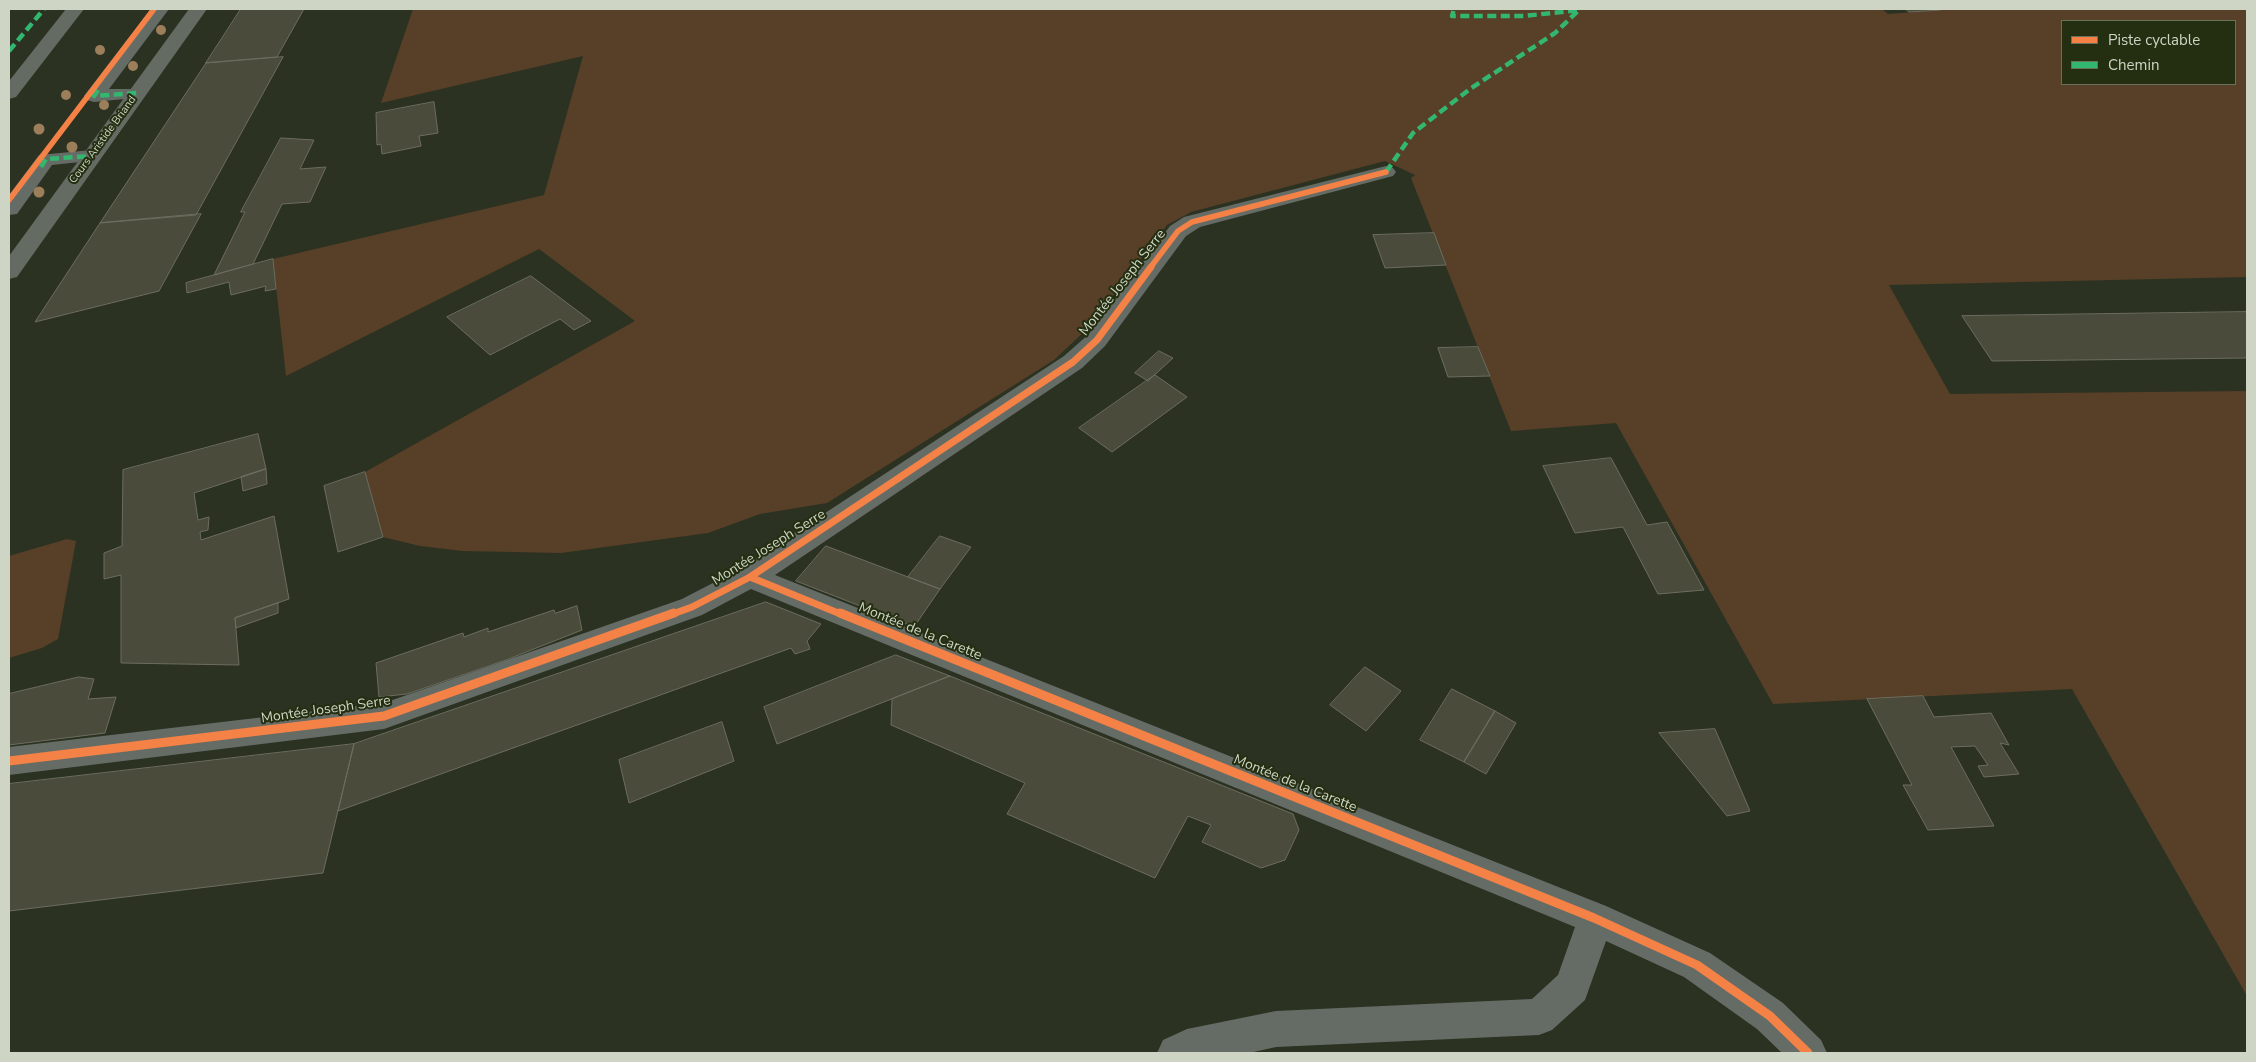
<!DOCTYPE html>
<html>
<head>
<meta charset="utf-8">
<style>
  body { margin:0 }
  #map { position:relative; width:2256px; height:1062px; overflow:hidden; background:#2c3221; font-family:"Nunito Sans",sans-serif }
  canvas { display:block }
  .frame { position:absolute; inset:0; border:10px solid #ced5c4; pointer-events:none }
  .legend { position:absolute; left:2061px; top:20px; width:175px; height:65px; box-sizing:border-box; background:#242e11; border:1px solid #687159; margin:0; padding:6px 9px; list-style:none; font-size:15px; color:#ced5c4 }
  .legend li { display:flex; align-items:center; gap:10px; height:25px }
  .legend b { width:25px; border:1px solid #687159 }
</style>
</head>
<body>
<div id="map">
<canvas width="2256" height="1062"></canvas>
<div class="frame"></div>
<ul class="legend">
<li><b style="height:6px;background:#f48246"></b>Piste cyclable</li>
<li><b style="height:6px;background:#33b770"></b>Chemin</li>
</ul>
</div>
<script>
const context = document.querySelector('canvas').getContext('2d');
context.lineJoin = 'round';
function paint(path, color) { context.fillStyle = color; context.fill(path, 'evenodd'); }
function trace(path, color, width, dash) { context.strokeStyle = color; context.lineWidth = width; context.lineCap = dash ? 'butt' : 'round'; context.setLineDash(dash || []); context.stroke(path); }
function drawText(font, color, halo, rows, align = 'center') {
  context.font = font + ' "Nunito Sans",sans-serif'; context.lineWidth = 4; context.setLineDash([]); context.textBaseline = 'middle'; context.strokeStyle = halo; context.fillStyle = color; for (const [text, x, y, turn = 0] of rows) {
    context.save(); context.translate(x, y); context.rotate((+turn || 0) * Math.PI / 180); context.textAlign = isNaN(turn) ? turn : align; if (halo) context.strokeText(text, 0, 0); context.fillText(text, 0, 0); context.restore();
  }
}
paint(new Path2D(`
  M413,9H1882L1888,14L1956,9H2247V277L1889,285L1950,394L2247,391V996L2072,689L1773,704L1616,423L1511,431L1411,178L1415,175L1385,161L1191,212L1167,225L1087,329L1054,360L827,503L760,514L708,533L561,553L463,551L420,546L383,537L365,472L635,321L539,249L286,376L273,259L544,195L583,56L381,103ZM2062,21H2235V84H2062Z
  M67,539L76,541L58,639L42,648L9,658V556Z`), '#573f28');
const building = new Path2D(`
  M241,9H304L277,57L206,63Z
  M1906,9H1940L1941,10L1909,12Z
  M283,57L196,215L100,223L206,63Z
  M434,102L438,133L419,136L421,146L382,154L381,144L377,145L376,113Z
  M281,138L314,140L300,169L326,167L310,202L282,204L253,264L214,275L245,212H241Z
  M201,214L159,291L35,322L100,223Z
  M1434,233L1446,265L1385,268L1373,235Z
  M273,259L276,289L265,291L266,286L231,295L229,282L187,293L186,283Z
  M531,276L591,321L574,330L560,319L490,355L447,317Z
  M2247,312V358L1992,361L1962,316Z
  M1478,347L1490,376L1448,377L1438,348Z
  M1159,351L1173,358L1148,381L1135,373Z
  M1155,375L1187,397L1112,452L1079,428Z
  M258,434L266,469L194,493L198,520L209,517L208,530L200,532L201,540L274,516L289,599L235,618L239,665L121,663V575L104,579V553L122,546L123,470Z
  M1611,458L1647,525L1667,522L1704,590L1658,594L1623,527L1575,533L1543,466Z
  M266,469L267,484L243,491L241,477Z
  M365,472L383,537L338,552L324,486Z
  M940,536L971,547L940,589L908,577Z
  M826,546L908,577L940,589L914,627L796,581Z
  M766,602L821,624L807,641L810,649L795,654L791,648L338,811L354,744Z
  M278,603V613L236,628L235,618Z
  M577,606L582,630L506,660L407,694L379,697L376,663L463,633L464,637L488,628V632L554,610L555,613Z
  M896,655L950,676L777,744L764,707Z
  M1365,667L1401,691L1366,731L1330,705Z
  M950,676L1293,814L1299,830L1285,860L1261,868L1202,842L1211,825L1188,816L1155,878L1007,814L1025,783L891,725L892,699Z
  M79,677L94,679L88,699L116,697L105,733L9,745V694Z
  M1452,689L1495,711L1464,762L1420,740Z
  M1923,696L1934,717L1991,713L2009,745L2000,743L2019,774L1984,777L1978,766L1988,765L1975,746L1951,747L1994,826L1928,830L1903,785H1912L1867,699Z
  M1495,711L1516,723L1486,774L1464,762Z
  M722,722L734,761L629,803L619,760Z
  M1715,729L1750,811L1727,816L1659,733Z
  M354,744L323,873L9,911V784Z`);
paint(building, '#4a4b3b');
trace(building, '#6c6d5f', 1);
paint(new Path2D(`
  M151,9H169L109,89H144L147,93L144,97L94,102L87,100L84,96L87,92Z
  M92,150L99,152L102,156L99,160L52,165L17,214L9,215V195L39,155Z
  M1386,166L1393,168L1396,172L1393,176L1200,227L1186,236L1105,346L1082,368L775,575L1606,906L1710,953L1783,1003L1821,1040L1827,1053H1782L1757,1029L1684,977L1606,941L1585,1000L1552,1030L1539,1035L1276,1047L1249,1053H1157L1163,1040L1187,1029L1276,1011L1532,999L1558,975L1575,927L751,589L702,615L384,729L9,775V747L384,703L682,599L740,569L1064,356L1089,334L1170,226L1184,217Z`), '#656c66');
paint(new Path2D(`
  M66,9H84L16,97L9,99V81Z
  M189,9H207L17,277L9,279V256Z`), '#636b62');
trace(new Path2D(`
  M9,51L44,9
  M98,90L94,96L137,93
  M41,167L46,159L92,156
  M1386,172L1413,133L1470,89L1555,33L1579,10L1524,16H1452L1454,9`), '#33b770', 4.5, [9, 4.5]);
trace(new Path2D(`
  M9,200L154,9
  M1150,268L1178,231L1192,222L1386,172`), '#f48246', 5.5);
trace(new Path2D(`
  M750,577L843,615
  M670,615L692,607L750,577L1073,362L1097,340L1151,267`), '#f48246', 7);
trace(new Path2D(`
  M840,613L1594,918L1697,965L1770,1016L1808,1053
  M9,761L384,716L674,613`), '#f48246', 9);
context.fillStyle = '#9c7e5b';
for (const [x, y, r] of [
  [161,30,5],
  [100,50,5],
  [133,66,5],
  [66,95,5],
  [104,105,5],
  [39,129,5.5],
  [72,147,5.5],
  [39,192,5.5]
]) { context.beginPath(); context.arc(x, y, r, 0, 2 * Math.PI); context.fill(); }
drawText('11px', '#ced5c4', '#242e11', [
  ["Cours Aristide Briand",103,140,-54]
]);
drawText('14px', '#ced5c4', '#242e11', [
  ["Montée Joseph Serre",1123,283,-52],
  ["Montée Joseph Serre",769,548,-32],
  ["Montée de la Carette",920,632,22],
  ["Montée Joseph Serre",326,710,-8],
  ["Montée de la Carette",1295,784,22]
]);
</script>
</body>
</html>
